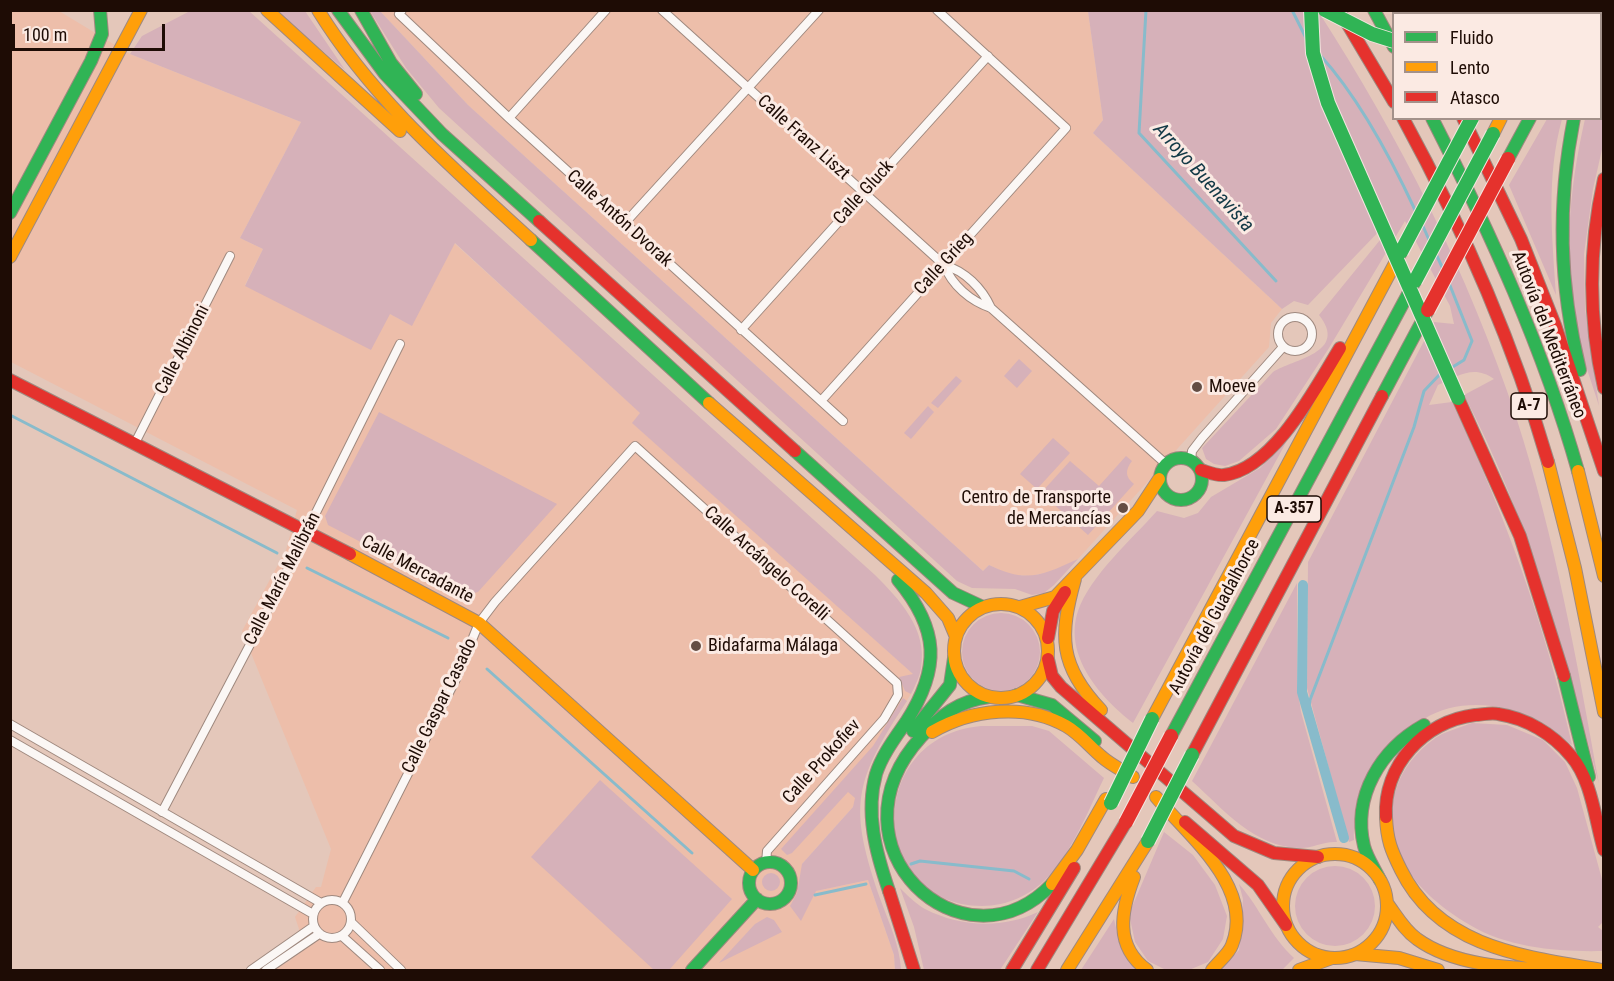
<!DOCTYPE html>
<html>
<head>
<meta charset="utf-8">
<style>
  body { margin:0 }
  #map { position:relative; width:1614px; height:981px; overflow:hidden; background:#e4c7ba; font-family:"Roboto Condensed",sans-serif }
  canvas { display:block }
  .frame { position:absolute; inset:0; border:12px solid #1e0c05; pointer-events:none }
  .legend { position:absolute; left:1392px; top:12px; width:210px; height:108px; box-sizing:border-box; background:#fbeae3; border:2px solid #a3918a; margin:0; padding:8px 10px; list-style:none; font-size:18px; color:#1e0c05 }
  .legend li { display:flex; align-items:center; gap:12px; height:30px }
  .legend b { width:30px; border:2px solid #a3918a }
  .scale { position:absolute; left:12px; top:24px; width:153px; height:27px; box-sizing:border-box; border:3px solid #1e0c05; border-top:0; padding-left:8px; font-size:18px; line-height:21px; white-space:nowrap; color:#1e0c05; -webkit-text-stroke:4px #fbeae3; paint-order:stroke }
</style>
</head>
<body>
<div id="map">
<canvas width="1614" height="981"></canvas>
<div class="frame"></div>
<ul class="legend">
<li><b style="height:8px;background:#30b455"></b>Fluido</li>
<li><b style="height:8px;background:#ff9f0a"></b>Lento</li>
<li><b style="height:8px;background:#e5322d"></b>Atasco</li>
</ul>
<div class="scale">100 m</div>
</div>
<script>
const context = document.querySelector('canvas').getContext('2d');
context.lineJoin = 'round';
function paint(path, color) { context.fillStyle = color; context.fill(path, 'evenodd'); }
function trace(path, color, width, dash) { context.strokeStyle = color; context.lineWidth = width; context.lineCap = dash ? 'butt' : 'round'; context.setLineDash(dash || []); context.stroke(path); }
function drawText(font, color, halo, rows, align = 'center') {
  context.font = font + ' "Roboto Condensed",sans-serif'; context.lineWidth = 6; context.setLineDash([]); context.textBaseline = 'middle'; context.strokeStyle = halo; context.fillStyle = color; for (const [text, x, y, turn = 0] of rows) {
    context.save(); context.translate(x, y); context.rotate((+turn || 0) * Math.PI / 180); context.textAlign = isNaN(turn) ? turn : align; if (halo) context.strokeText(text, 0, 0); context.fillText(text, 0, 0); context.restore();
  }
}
paint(new Path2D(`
  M10,11H59L130,54L301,122L240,238L263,249L245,285L390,314L411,325L454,243L641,413L633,423L918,678L911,694L878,746L853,807L802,864L816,891L868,880L894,955L895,970H273L291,960L301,935L295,917L316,887H321L331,849L242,631L286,550L297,510L11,362Z
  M380,11H1088L1103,120L1093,133L1282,309L1271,323L1269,347L1078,559L1054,571L1031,576L1010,575L989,565L983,571L468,105Z`), '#edbeaa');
paint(new Path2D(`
  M190,11H249L875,575C899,599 928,629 921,668C920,676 915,686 911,694L905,691L899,677L913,674L632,423L640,413L455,243L412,326L390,314L371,350L245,286L263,249L240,238L301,122L130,54L142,36Z
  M276,11H305L345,70Z
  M370,11H380L468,105L983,571L989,565C1026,583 1041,576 1078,559L1054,585L1044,593L1032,595L1015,589L972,588L957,581L439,108L406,68Z
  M1088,11H1318C1400,138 1468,273 1516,417C1555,537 1577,661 1599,784C1564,651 1528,517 1464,395L1494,379C1474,364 1458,376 1438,385L1429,405L1452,402C1504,512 1546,627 1572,745C1562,738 1553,729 1543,723C1508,703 1459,697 1424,719C1412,727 1402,742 1392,752C1359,787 1354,790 1354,840L1349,842L1307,688L1308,562L1434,322L1454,324L1450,306L1405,221L1329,348L1276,429L1239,461L1225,466L1214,464L1206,459L1202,448L1273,372C1293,359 1349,353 1319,315L1389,229L1386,224L1308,305L1294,301L1282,309L1093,133L1103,120Z
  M1426,11V10L1517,11L1516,14H1427Z
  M1603,62V145L1593,189L1584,254L1585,309L1599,406C1592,383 1583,360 1578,336C1562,265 1569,189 1585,119L1600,118L1601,70Z
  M1547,119H1562C1546,177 1552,235 1556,295L1509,185Z
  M1019,359L1032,371L1017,388L1004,376Z
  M956,376L962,381L938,408L931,403Z
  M928,406L934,412L911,439L904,433Z
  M379,412L557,504L478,592L468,595L459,593L328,525L325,516Z
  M1289,437L1133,723C1101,698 1063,656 1078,611C1090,576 1132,539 1157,511L1184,518L1198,513L1211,497L1260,468Z
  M1053,438L1070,453L1037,489L1020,474Z
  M1126,456L1132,461C1125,470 1125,477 1134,484L1088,535L1041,493L1070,461L1099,486Z
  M1297,583V685L1301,712L1337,842C1324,841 1313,848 1300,848C1254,847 1224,810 1192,781Z
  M962 652a39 39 0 1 1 78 0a39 39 0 1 1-78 0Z
  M903,698L907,701C853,783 848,806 881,901C889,923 900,946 901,970H895L894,955L868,880L816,891L801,921L790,906L797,893L802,864L853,807L855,798L848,792L792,853L787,855L781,849L873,746Z
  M1472,723L1507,725L1543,740L1565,762L1577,788L1603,883V922L1598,927L1603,931V951C1560,952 1508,948 1470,925C1417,894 1373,845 1399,781C1407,762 1424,744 1442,734C1451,730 1462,727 1472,723Z
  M981,726H1032L1049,731L1104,778C1088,811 1073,850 1048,877C1031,895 1007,906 982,906C868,905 863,737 981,726Z
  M600,780L732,899L669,970H654L531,857Z
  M1164,832L1193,855L1215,885L1227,916L1223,939L1208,962L1189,970H1166L1148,961L1135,942L1129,914Z
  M1295 906a40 40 0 1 1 80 0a40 40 0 1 1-80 0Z
  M762 882a9 9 0 1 1 18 0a9 9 0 1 1-18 0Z
  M1239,884C1260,908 1270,936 1294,958L1282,970H1220L1239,950L1243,899Z
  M900,888C907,895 916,904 925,909C960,927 1002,929 1038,912L1000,970H924L914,927Z
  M767,917L774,920L782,932L719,963L755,924Z
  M1114,919L1120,946L1140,970H1081Z`), '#d6b1b9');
trace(new Path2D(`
  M1146,10L1139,133L1276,281
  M1292,10L1306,38
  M1320,55C1360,99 1391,158 1416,212
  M1422,224L1430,242
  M1436,254L1443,269
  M1449,283L1472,341L1464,360L1451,368
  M10,415L277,553
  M307,568L448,638
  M487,669L692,853
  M1308,714L1310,700L1414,427L1424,391L1442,372
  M911,864L920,861L1014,871L1029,879
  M815,895L866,884`), '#88bbcb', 3);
trace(new Path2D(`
  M1303,585L1302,692L1344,838`), '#88bbcb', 10);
const street = new Path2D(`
  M402,10L399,14L509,118L843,421
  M662,10L944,265C965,271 982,288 991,308
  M509,118L606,10
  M624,224L819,10
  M944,265C952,285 970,301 991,308L1166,464
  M1278 334a17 17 0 1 1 34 0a17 17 0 1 1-34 0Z
  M741,330L988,56
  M821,401L1066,128L937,10
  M134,445L230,256
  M1191,460L1192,451L1202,438L1283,347
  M10,724L321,903
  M10,740L313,914
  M162,812L255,635L400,344
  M313 919a19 19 0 1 1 38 0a19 19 0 1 1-38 0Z
  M343,902L456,679L479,623L495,602L635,446L897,683L898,695L884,719L767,851L766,863
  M351,922L401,970
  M342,936L380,970
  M251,970L314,926
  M266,970L319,934`);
const fast = new Path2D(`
  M338,10L385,74L442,134L539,221
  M361,10L391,63L416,94
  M1374,10L1394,47
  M1559,14L1560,10
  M1587,14L1589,10
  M1600,42L1604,35
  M1432,118C1490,232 1543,348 1578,471
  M1574,118C1557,204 1559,284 1580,370
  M1508,159L1530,118
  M10,213L91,61L102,34L100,10
  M531,240L709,403
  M1382,396L1428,310
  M795,451L953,593L983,607
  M1160 479a21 21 0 1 1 42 0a21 21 0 1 1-42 0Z
  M1564,676L1589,777
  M1017,695L1052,705L1095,741
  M989,697C958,701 941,715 921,737C822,846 963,977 1052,884
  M913,731L950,685L954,658
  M1171,736L1415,281
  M749 883a21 21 0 1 1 42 0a21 21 0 1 1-42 0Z
  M1380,880C1375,869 1367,858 1364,846C1352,796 1381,749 1424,725
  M889,891C876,853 865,813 876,774C882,755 895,738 906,722C941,668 939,629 898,580
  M692,970L757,899`);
const slow = new Path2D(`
  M267,10L400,131
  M318,10C374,101 453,168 531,240
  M1412,10L1413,14
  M1530,14L1532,10
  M1493,134L1501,118
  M10,257L141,10
  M709,403L926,593L948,618L956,637
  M1548,462L1575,568L1604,712
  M1578,471L1604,576
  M350,554L479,623L753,870
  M1075,579C1059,636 1059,666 1101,710
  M954 651a47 47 0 1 1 94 0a47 47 0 1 1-94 0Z
  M1020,607L1055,597L1138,511L1159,479
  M1152,719L1401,252
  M932,732C971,709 1026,703 1066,726C1080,734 1090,747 1102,757C1111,765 1122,770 1133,777
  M1156,797C1189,836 1255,888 1232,945C1229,954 1218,962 1212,970
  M1386,817C1387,840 1391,850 1401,870C1439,948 1526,957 1603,970
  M1283 906a52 52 0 1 1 104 0a52 52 0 1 1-104 0Z
  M1134,877C1121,911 1114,946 1147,970
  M1052,884L1077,850L1106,799
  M1387,903C1396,915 1404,930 1417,939C1454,966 1511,968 1556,970
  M1355,954L1399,958L1438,970
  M1067,970L1148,841
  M1299,970L1332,958`);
const jam = new Path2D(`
  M1344,18L1394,102
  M1403,118C1463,228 1513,342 1548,462
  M1463,118L1521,239L1555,325L1604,471
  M1604,179C1588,250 1588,318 1604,388
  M539,221L795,451
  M10,380L350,554
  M1458,398L1520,536L1564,676
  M1201,470C1208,472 1216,476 1224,475C1274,469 1316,387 1340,348
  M1048,638L1053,611L1065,592
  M1048,659L1052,676L1061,687L1234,836L1274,853L1318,857
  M1192,755L1382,396
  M1386,817C1383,766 1424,721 1475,715C1482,715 1491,712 1498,714C1526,718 1553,734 1571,756C1592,780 1595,820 1604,850
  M1185,822L1258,885L1286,925
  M889,891L914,970
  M1012,970L1074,868
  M1037,970L1126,822`);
trace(street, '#9f897f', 10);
trace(fast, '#9f897f', 14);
trace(slow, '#9f897f', 14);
trace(jam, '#9f897f', 14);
trace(street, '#fbf7f5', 8);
trace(fast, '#30b455', 12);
trace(slow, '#ff9f0a', 12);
trace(jam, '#e5322d', 12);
const fastBridge = new Path2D(`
  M1311,10L1313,53L1328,103L1458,398
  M1325,10L1372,34L1394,41
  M1401,252L1472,118
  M1415,281L1493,134
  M1111,803L1152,719
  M1148,841L1192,755`);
const jamBridge = new Path2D(`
  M1428,310L1508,159
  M1126,822L1171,736`);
trace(fastBridge, '#f3e6e0', 16, []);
trace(jamBridge, '#f3e6e0', 16, []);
trace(fastBridge, '#30b455', 14);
trace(jamBridge, '#e5322d', 14);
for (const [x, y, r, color] of [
  [1197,387,6,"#634d44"],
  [1123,508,6,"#634d44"],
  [696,646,6,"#634d44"]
]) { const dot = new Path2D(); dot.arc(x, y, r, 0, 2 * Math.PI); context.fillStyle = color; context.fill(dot); trace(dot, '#fbeae3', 2); }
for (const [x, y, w] of [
  [1529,406,36],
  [1294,509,54]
]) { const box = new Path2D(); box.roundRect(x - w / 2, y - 13, w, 26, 4.5); context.fillStyle = '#fbeae3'; context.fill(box); trace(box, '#1e0c05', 1.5); }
drawText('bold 16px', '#1e0c05', null, [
  ["A-7",1529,406],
  ["A-357",1294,509]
]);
drawText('18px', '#1e0c05', '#fbeae3', [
  ["Calle Franz Liszt",803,138,42],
  ["Calle Gluck",864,193,-48],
  ["Calle Antón Dvorak",619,219,42],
  ["Calle Grieg",944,264,-48],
  ["Autovía del Mediterráneo",1548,335,69],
  ["Calle Albinoni",183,350,-63],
  ["Calle Arcángelo Corelli",766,564,42],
  ["Calle Mercadante",417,570,28],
  ["Calle María Malibrán",283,579,-63],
  ["Autovía del Guadalhorce",1215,617,-62],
  ["Calle Gaspar Casado",440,706,-64],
  ["Calle Prokofiev",822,762,-48]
]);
drawText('18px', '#1e0c05', '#fbeae3', [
  ["Moeve",1209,387],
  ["Centro de Transporte",1111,498,"right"],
  ["de Mercancías",1111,519,"right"],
  ["Bidafarma Málaga",708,646]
], 'left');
drawText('italic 20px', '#123946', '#fbeae3', [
  ["Arroyo Buenavista",1203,178,48]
]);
</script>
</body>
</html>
